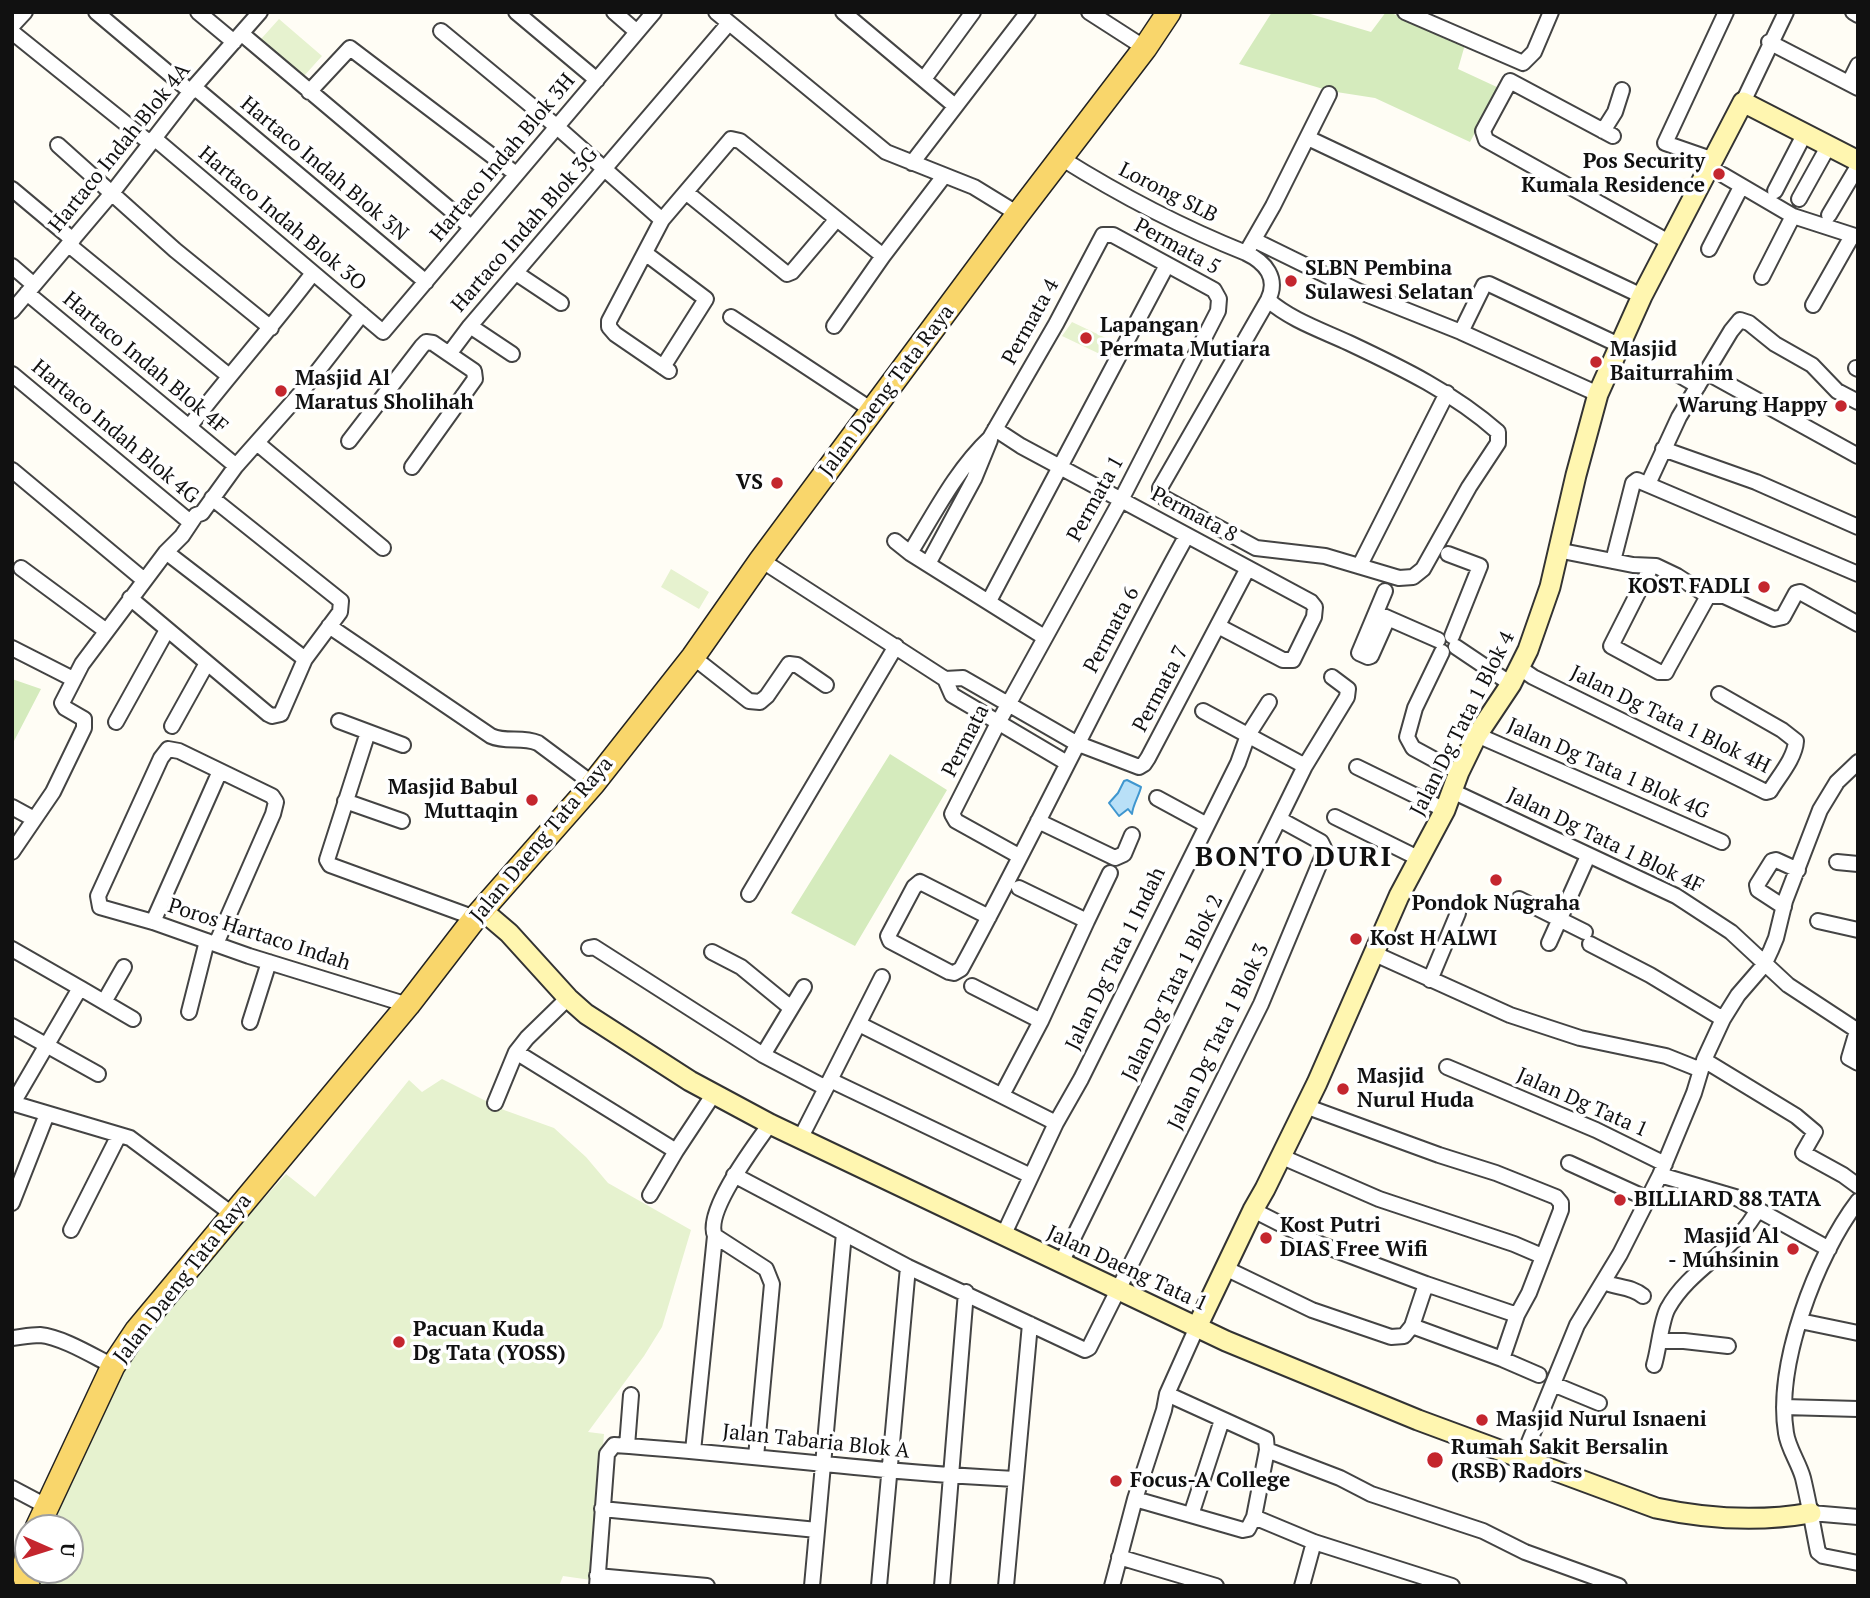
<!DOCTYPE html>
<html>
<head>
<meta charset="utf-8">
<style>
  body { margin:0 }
  #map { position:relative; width:1870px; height:1598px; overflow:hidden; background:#fffdf5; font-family:"PT Serif",serif }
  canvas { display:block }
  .frame { position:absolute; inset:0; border:14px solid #111; pointer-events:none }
  .north { position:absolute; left:14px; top:1514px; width:70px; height:70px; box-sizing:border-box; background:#fff; border:2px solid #a0a0a0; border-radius:50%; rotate:93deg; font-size:19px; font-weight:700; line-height:28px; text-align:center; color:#111 }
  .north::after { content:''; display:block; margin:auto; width:24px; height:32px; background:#c4262e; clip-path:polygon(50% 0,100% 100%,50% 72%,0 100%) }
</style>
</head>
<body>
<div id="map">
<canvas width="1870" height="1598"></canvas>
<div class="frame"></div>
<div class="north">U</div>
</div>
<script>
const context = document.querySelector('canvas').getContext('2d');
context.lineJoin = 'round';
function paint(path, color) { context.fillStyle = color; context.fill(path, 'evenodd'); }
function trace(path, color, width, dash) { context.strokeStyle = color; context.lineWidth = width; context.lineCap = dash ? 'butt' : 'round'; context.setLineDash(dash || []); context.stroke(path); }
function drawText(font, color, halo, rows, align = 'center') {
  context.font = font + ' "PT Serif",serif'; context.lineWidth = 7; context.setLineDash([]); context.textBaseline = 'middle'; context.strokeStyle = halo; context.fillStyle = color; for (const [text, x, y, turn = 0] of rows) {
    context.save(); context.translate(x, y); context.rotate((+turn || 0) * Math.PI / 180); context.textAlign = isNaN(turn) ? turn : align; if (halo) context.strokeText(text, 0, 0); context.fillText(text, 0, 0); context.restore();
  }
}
paint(new Path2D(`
  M1272,12H1304L1371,32L1386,12H1388L1466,41L1458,69L1499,88L1470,142L1375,98L1330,91L1239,64Z
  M12,679L41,689L13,743H12Z
  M890,754L947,790L855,946L791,913Z`), '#d5ebbd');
paint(new Path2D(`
  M279,19L322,56L304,76L261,39Z
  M1072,322L1110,340L1104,356L1062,336Z
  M671,569L709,592L699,609L661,587Z
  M442,1079L504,1110L554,1128L586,1157L608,1183L691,1230L662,1327L644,1356L588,1432L604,1434L591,1580L563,1576L559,1586H41L35,1570H70V1528H50L115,1383L178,1294L286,1174L315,1197L409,1080L422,1092Z`), '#e6f2cf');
const water = new Path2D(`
  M1124,781L1127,780L1141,787C1139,796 1133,804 1132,814L1128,809L1119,816L1109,803L1118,793Z`);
paint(water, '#b9e0f7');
trace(water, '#3f96cf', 2);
const street = new Path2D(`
  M96,12L191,92
  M198,12L234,42
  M516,12L597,80
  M614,12L637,32
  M716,12L886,152L974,187L1018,214
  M843,12L955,106
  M1089,12L1145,48
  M1405,12L1523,63L1534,52L1551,12
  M1853,12L1858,15
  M12,26L25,12
  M441,31L556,126L662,220
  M12,32L150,143
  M242,34L471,227
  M1769,42L1858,88
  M924,79L973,12
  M1849,83L1858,65
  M194,87L426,282
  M309,92L350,48L516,174
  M1743,102L1786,12
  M1603,131L1615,112L1622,90
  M1613,136L1510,81L1483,131L1486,140L1669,242
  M154,138L383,332L654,12
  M1308,138L1642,296
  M58,145L175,250L271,328
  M1061,158C1120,195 1181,227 1246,253L1273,206L1329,94
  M1714,160L1665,143L1726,12
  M912,163L1028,12
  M1723,175L1793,216L1858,237
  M12,189L73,240
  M1775,191L1805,133
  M687,193L787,274L792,272L836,220
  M1799,199L1829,145
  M1829,215L1858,166
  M1254,240L1358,291L1461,332L1598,394
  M69,245L229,376
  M1709,249L1741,187
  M645,253L706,299L663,367
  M1246,253C1265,262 1279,278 1268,300L1160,488V494L1164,498L1256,548L1325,556L1399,578L1413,577L1423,569L1469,487L1498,443V432C1454,393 1402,368 1349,343C1321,330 1291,320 1268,300
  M12,266L34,285
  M516,273L561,303
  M1762,277L1793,216
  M27,293L236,466
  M1813,305L1852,236
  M12,311L112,193L194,87L260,12
  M731,317L872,410
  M470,326L512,354
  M834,326L883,256L944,176
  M1461,332L1484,285L1489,284L1619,345
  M1856,368L1858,369
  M669,371L615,334L609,327V321L662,220L731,139L740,141L883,256
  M1706,372L1858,456
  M12,374L190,522
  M1679,375L1698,386
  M189,427C229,375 273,326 313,273
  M995,429L1021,446L1311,602L1315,607L1314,617L1293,660H1283L1218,626
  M349,441L422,346L426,342L433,343L449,354
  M257,443L383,548
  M1663,449L1756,482L1858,527
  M412,467L475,379L474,371L449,354L470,326L729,23
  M12,470L144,580
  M1648,484L1679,417L1731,331L1740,320L1749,323L1775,344L1812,365L1837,391L1858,402
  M895,541L910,553L1044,637
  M1557,550L1633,565L1656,566L1677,576L1708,596H1724L1774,619L1783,617L1796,593L1800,592L1858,624
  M166,552L305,659
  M910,553C934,514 956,470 990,438L1056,324L1103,235H1113L1214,290L1219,299L1218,311L1121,500L998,723L952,814L956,821L1019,856
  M1448,554L1480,566L1452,636
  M761,560L945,679L952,695L1067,763
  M1613,561L1633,483L1637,480L1858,574
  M928,564L974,479L990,440
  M1360,565L1447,393
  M1651,567L1611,646L1659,672H1666L1668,668L1708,596
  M21,568L105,630
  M1385,591L1359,653L1368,657L1371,656L1388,618
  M130,598L268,714L272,716L281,714L305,659L340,612L341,601L212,498
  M989,601L1167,265
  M1381,615L1438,640
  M329,626L491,736C506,743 522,736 538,743L593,784
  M1456,647L1511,684
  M12,648L73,679
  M1442,652L1415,708L1407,737L1413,748L1448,767
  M693,657L749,701L760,702L767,696L789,664L797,665L826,685
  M1520,668L1533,677L1744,781L1766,792L1770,791C1779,776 1795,758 1796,741L1782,730L1719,694
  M945,679L963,678L1076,743L1139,767L1144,764L1148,758L1248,568
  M1203,711L1305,766
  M339,721L403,745
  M116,722L167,630
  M172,726L207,663
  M368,732L327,860L330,865L475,918
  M1477,735L1722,842
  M1357,767L1445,810
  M1452,791L1676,896L1731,932L1788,985L1858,1031
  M1157,798L1205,824
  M345,801L402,821
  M12,807L34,819
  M1335,817L1418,858
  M1038,821L1115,858L1124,854L1132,835
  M12,852L53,792L84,728V719L65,708L62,703L82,664L166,552L182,536L196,515L202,513L236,466L299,395L362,314
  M1837,862L1858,864
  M749,894L896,646
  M1519,899L1585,932
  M1784,907L1758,890L1757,885L1772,861L1776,860L1798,870
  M989,917L920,882L914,887L888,936L890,941L949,972L954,973L961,969C1039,826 1107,679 1186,537
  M1087,921L1110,873
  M1818,921L1858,930
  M153,922L220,771
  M1549,943L1588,856
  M216,944L273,814L276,802L272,796L179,751L168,749L161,758L98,896L100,907L153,922L249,956L408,1005
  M1590,944L1650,975L1723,1019
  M589,948L594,947L763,1055L826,1088L830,1080L1031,1176
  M12,949L80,988
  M712,952L741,967L791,1008
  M1375,954L1510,1015L1580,1038L1666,1056L1701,1070
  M1430,980L1458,913
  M972,986L1041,1021
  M104,1002L124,967
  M189,1012L207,941
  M250,1022L269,962
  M859,1024L1056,1123
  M12,1026L98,1074
  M1857,1031L1849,1058L1858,1063
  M516,1052L527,1038L568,998
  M763,1055L804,987
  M1704,1060L1796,1116L1815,1132L1803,1153L1843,1175L1858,1186
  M1447,1067L1596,1130L1665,1164
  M830,1080L882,977
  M1002,1095L1041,1021L1087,921L1019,888
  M12,1103L130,1138L232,1214
  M13,1103L80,988L133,1019
  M495,1103L516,1052L676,1151
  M1305,1106L1439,1155L1496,1173L1556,1197L1561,1203V1210L1529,1293L1517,1315
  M800,1139L826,1088
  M1280,1156L1379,1199L1514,1244L1542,1256
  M1569,1163L1648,1199
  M734,1175L908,1267L1085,1350L1089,1348L1261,1004L1324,853V848L1321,842L1279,819
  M1660,1175L1735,1197L1829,1249
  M650,1195L676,1151L713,1095
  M1858,1201C1816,1256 1775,1365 1786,1433C1788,1448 1799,1463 1803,1478C1809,1503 1813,1527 1818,1552L1823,1556L1858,1563
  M12,1203L47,1114
  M1253,1210L1322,1245L1426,1284L1412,1326L1502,1359L1539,1375
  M71,1230L119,1135
  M715,1236L766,1269L772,1284L756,1457
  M1003,1236L1056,1123L1081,1079L1238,763L1248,735L1269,702
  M1061,1263L1305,766L1347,697L1348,689L1332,677
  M1225,1268L1312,1310L1391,1337L1404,1336L1412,1326
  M1604,1282C1617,1288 1631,1286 1643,1296
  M1426,1284L1517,1315L1502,1359
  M1800,1321L1858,1333
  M12,1338C21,1337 31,1335 40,1335C62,1337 93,1356 113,1366
  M1661,1341H1684L1728,1346
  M1654,1365C1659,1349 1661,1320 1668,1308C1690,1268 1737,1250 1758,1209
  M1553,1384L1599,1403
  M1167,1394L1266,1439L1267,1450L1340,1478L1371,1494L1483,1531L1525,1552L1619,1586
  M1784,1407L1858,1409
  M627,1446L631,1395
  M693,1451L715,1236C704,1212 755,1145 770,1124
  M1523,1457L1577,1325L1620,1254L1660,1175L1694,1093L1704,1060L1723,1019L1738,995L1764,965L1771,950L1776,938L1785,901L1820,810L1837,782L1858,762
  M12,1488L46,1506
  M1135,1499L1243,1530L1248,1529L1254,1517L1267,1450
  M602,1509L817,1530
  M1811,1513L1858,1517
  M1191,1515L1222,1420
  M1254,1517L1314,1542L1452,1586
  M1119,1557L1216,1586
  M597,1576L707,1586
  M597,1586L607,1454L614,1445C748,1454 881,1473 1015,1479
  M812,1586L844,1233
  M879,1586L908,1267
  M942,1586L966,1292
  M1006,1586L1030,1324
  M1112,1586L1135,1499L1164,1410L1167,1394L1197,1327
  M1302,1586L1314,1542`);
const secondary = new Path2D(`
  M482,910L509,933L568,998L586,1014L690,1081L770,1124L1226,1341L1418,1420L1656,1508C1707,1519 1760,1522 1811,1513
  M1197,1327L1253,1210L1265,1189L1317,1083L1399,896L1445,810L1459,772L1477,735L1511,684L1528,650L1550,587L1576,475L1598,394L1642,296L1743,102L1858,161`);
const primary = new Path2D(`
  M37,1528L113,1366L137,1330L408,1005L475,918L593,784L693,657L761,560L1018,214L1145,48L1169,12
  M28,1586L23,1572L28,1550`);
trace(street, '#444', 18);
trace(secondary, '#333', 23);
trace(primary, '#222', 26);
trace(street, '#fff', 14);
trace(secondary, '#fff6b0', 19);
trace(primary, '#f9d66b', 23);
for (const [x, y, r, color] of [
  [1719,174,7,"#c4262e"],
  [1291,281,7,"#c4262e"],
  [1086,338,7,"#c4262e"],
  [1596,362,7,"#c4262e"],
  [281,391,7,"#c4262e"],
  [1841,406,7,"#c4262e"],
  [777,483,7,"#c4262e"],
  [1764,587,7,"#c4262e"],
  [532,800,7,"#c4262e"],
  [1496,880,7,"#c4262e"],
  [1356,939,7,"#c4262e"],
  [1343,1089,7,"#c4262e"],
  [1620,1200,7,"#c4262e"],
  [1266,1238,7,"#c4262e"],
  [1793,1249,7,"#c4262e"],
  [399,1342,7,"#c4262e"],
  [1482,1420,7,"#c4262e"],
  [1435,1460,9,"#c4262e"],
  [1116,1481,7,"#c4262e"]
]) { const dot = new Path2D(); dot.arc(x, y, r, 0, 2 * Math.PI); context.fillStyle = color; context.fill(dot); trace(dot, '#fff', 2.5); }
drawText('21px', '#111', '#fff', [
  ["Hartaco Indah Blok 4A",120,148,-51],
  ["Hartaco Indah Blok 3H",503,158,-50],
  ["Hartaco Indah Blok 3N",324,169,40],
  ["Lorong SLB",1168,193,27],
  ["Hartaco Indah Blok 3O",282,219,40],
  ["Hartaco Indah Blok 3G",525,230,-49],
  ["Permata 5",1177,247,29],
  ["Permata 4",1031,322,-61],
  ["Hartaco Indah Blok 4F",145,363,40],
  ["Jalan Daeng Tata Raya",887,391,-53],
  ["Hartaco Indah Blok 4G",115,432,40],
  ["Permata 1",1096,499,-61],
  ["Permata 8",1194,515,28],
  ["Permata 6",1112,630,-62],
  ["Permata 7",1161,689,-62],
  ["Jalan Dg Tata 1 Blok 4H",1670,720,26],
  ["Jalan Dg Tata 1 Blok 4",1463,724,-63],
  ["Permata",966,741,-63],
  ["Jalan Dg Tata 1 Blok 4G",1608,769,24],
  ["Jalan Daeng Tata Raya",542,840,-50],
  ["Jalan Dg Tata 1 Blok 4F",1605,841,26],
  ["Poros Hartaco Indah",259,935,18],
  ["Jalan Dg Tata 1 Indah",1116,959,-64],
  ["Jalan Dg Tata 1 Blok 2",1173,988,-64],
  ["Jalan Dg Tata 1 Blok 3",1219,1037,-64],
  ["Jalan Dg Tata 1",1582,1103,24],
  ["Jalan Daeng Tata 1",1127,1269,25],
  ["Jalan Daeng Tata Raya",183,1279,-52],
  ["Jalan Tabaria Blok A",816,1442,6]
]);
drawText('bold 21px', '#111', '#fff', [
  ["Pos Security",1705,162,"right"],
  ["Kumala Residence",1705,186,"right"],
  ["SLBN Pembina",1305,269],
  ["Sulawesi Selatan",1305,293],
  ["Lapangan",1100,326],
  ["Permata Mutiara",1100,350],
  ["Masjid",1610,350],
  ["Baiturrahim",1610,374],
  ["Masjid Al",295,379],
  ["Maratus Sholihah",295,403],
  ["Warung Happy",1827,406,"right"],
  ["VS",763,483,"right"],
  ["KOST FADLI",1750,587,"right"],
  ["Masjid Babul",518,788,"right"],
  ["Muttaqin",518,812,"right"],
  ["Pondok Nugraha",1496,904,"center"],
  ["Kost H ALWI",1370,939],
  ["Masjid",1357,1077],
  ["Nurul Huda",1357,1101],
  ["BILLIARD 88 TATA",1634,1200],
  ["Kost Putri",1280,1226],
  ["DIAS Free Wifi",1280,1250],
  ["Masjid Al",1779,1237,"right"],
  ["- Muhsinin",1779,1261,"right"],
  ["Pacuan Kuda",413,1330],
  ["Dg Tata (YOSS)",413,1354],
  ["Masjid Nurul Isnaeni",1496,1420],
  ["Rumah Sakit Bersalin",1451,1448],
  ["(RSB) Radors",1451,1472],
  ["Focus-A College",1130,1481]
], 'left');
context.letterSpacing = '2px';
drawText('bold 28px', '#111', '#fff', [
  ["BONTO DURI",1294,858]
]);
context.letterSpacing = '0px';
</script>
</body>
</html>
